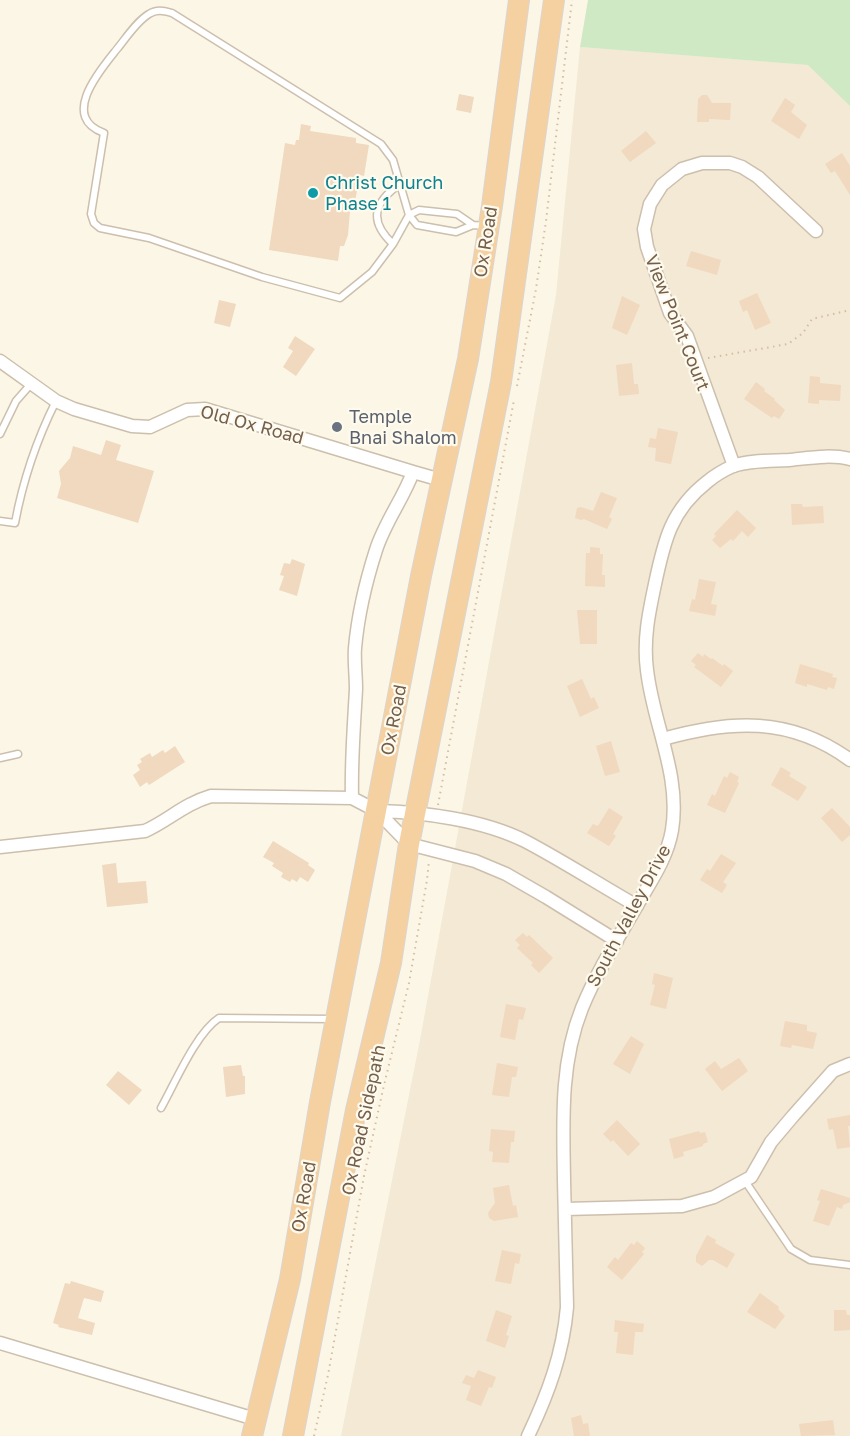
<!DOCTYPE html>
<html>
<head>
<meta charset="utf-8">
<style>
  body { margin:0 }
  canvas { display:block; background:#fbf6e6 }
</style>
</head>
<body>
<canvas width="850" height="1436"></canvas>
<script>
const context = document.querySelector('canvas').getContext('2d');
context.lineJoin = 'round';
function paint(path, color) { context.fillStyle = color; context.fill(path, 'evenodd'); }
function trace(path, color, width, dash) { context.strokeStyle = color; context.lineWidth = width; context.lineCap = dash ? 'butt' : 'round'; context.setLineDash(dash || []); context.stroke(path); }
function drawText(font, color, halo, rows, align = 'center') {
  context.font = font + ' "Golos Text",sans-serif'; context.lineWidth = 4.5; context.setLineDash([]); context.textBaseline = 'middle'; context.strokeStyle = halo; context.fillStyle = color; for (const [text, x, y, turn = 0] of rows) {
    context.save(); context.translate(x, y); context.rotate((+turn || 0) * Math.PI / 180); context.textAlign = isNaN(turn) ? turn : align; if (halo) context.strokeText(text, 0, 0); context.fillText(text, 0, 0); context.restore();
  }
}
paint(new Path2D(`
  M580,47L850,68V1436H341L420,1040L556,295Z`), '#f3e9d5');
paint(new Path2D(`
  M588,0H850V106L808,65L580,47Z`), '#cfe9c5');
paint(new Path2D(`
  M459,94L474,97L471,113L456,110Z
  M702,95H707L712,103H731L730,120L709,119V122H697L698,99Z
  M785,98L795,105L791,112L807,125L799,139L771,121Z
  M301,124L311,126L310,131L356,138V143L369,145L364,176L360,175L353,212L350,211L348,235L344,246H340L338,261L269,250L285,143L295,145L296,140H299Z
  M646,131L656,143L630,162L621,151Z
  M842,153L850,166V195L835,171L831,173L825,164Z
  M691,251L721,260L717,275L686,266Z
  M757,293L771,323L755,330L747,310L743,312L739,301Z
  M622,296L640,305L627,335L612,328Z
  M219,300L236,304L230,327L214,323Z
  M295,336L315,349L296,376L283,367L293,351L288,348Z
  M632,363L634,384H638L639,394L619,396L616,365Z
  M810,376L820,377V383L841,385L840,401L819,400V404L808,403Z
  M756,382L765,389L764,391L775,399L774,400L785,410L779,419L774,416L772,418L744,399Z
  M658,428L678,432L671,464L655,461L656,448L648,447L650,438L656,439Z
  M106,440L121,445L116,460L154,471L138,523L57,498L61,484L59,471L70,458L73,446L101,455Z
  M601,492L617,498L609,517L612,519L607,529L584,519L581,520L575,518L577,508L581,507L593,511Z
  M791,504H802L803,507L823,506L824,523L792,525Z
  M737,510L756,528L748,537L742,531L733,541L731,539L720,548L712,540L716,536L714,534Z
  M590,547L600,548V554H603L602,575H605V587L585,586L586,553H590Z
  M292,559L305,564L297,596L279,590L284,576L280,575L284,563L290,564Z
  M699,579L716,582L711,604L717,605L715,616L689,611L692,599L695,600Z
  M577,610H597V644H580Z
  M698,653L703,657L704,654L711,659L712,658L723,666L724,664L733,671L721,687L694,667L696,665L691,661Z
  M800,664L833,674L832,677L837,678L834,689L828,687L827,690L807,684V687L795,683Z
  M582,679L591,699L594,697L599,708L580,717L567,686Z
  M611,741L620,772L605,776L596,746Z
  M175,746L185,762L149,785L147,782L140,787L133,775L140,770L137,765L142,762L140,759L150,753L152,757L163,750L165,753Z
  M781,767L791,773L789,776L807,787L798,801L771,785Z
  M730,772L739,777L737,782L739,783L725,813L707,805L712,794L715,796L724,776L727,778Z
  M609,808L623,817L613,834L616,836L609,846L587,833L593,824L598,826Z
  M832,808L850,827V835L842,842L821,818Z
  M273,841L309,863L308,865L315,870L308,882L300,877L297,882L292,879L290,882L281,877L283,873L272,866L274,863L263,857Z
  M721,854L736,863L723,882L727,885L722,893L700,880L707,869L710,871Z
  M116,863L118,883L146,881L148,903L107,907L102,865Z
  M523,933L527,937L529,935L553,958L539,973L531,965L533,963L517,948L520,945L515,940Z
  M654,973L673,978L666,1009L650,1005L655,985L652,984Z
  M506,1004L526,1008L523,1020L519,1019L515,1040L500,1037Z
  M785,1021L807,1025V1031L817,1033L813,1049L792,1045L791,1048L780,1046Z
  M631,1036L644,1044L630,1074L613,1064Z
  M739,1058L748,1071L722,1091L705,1069L715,1061L721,1069Z
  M497,1063L518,1067L516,1077H512L509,1097L492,1095Z
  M241,1065L243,1076H245V1094L226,1097L223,1067Z
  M118,1071L142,1090L129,1105L106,1085Z
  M850,1115V1126H848L850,1147L837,1149L833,1129L829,1130L827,1119Z
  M617,1120L640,1144L628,1156L613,1140L611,1142L603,1134Z
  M491,1129L515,1131L514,1142H511L509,1163L492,1162L493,1152L489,1151Z
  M699,1131L700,1133L705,1132L708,1142L703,1144V1146L683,1152L684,1156L674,1159L669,1139Z
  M509,1185L513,1206L516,1205L518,1217L494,1221L489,1218L488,1213L495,1203L493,1188Z
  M821,1189L850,1198V1202L843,1205L842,1209L837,1207L829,1226L813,1221L820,1201L817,1200Z
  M707,1235L716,1240L715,1243L735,1254L727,1268L713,1260H709L702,1266L696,1262V1256Z
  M637,1241L645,1248L642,1252L644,1254L622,1280L607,1267L615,1257L618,1260L631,1243L634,1245Z
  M502,1250L521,1254L519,1264L515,1263L511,1284L495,1281Z
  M71,1281L104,1291L101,1302L84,1298L78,1318L95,1323L92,1335L58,1327L59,1325L53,1323L65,1283L70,1284Z
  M760,1293L779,1307L778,1309L785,1316L775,1329L747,1312Z
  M496,1310L512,1316L506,1335L509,1336L505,1348L486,1341Z
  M834,1310H846L847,1315H850V1330L834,1331Z
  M615,1320L644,1324L643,1332H635L633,1355L616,1353L618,1332H614Z
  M478,1370L496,1377L492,1388L489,1387L481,1406L466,1400L471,1386L462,1383L466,1375L474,1378Z
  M581,1415L583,1424L588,1423L590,1436H574L571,1418Z
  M833,1420L835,1435L801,1436L799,1424Z`), '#f0d9bf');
const service = new Path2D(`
  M473,225L456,232L417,225L409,215L393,160L381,144L172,13C164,11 157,9 149,14C137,21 126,38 117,49C101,69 59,117 104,133L91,214L94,223L100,228L149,238L262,277L340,298L372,272L393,244L409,215L419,210L457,214L473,225L485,226
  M393,244C368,221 374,202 400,184
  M0,434L16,401L31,384
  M0,521L15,523C23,480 36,441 56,401
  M0,758L18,754
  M161,1108C175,1083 196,1033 219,1018L332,1019
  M745,1181L791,1249L810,1260L850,1265`);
const minor = new Path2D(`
  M0,361L56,401L74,409L132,426L150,427L187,410L205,409L413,472
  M734,466L687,336L670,313L647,247L644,229L650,204L662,185L682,169L702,163H730L742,167L758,177L816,231
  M663,739C730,720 790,716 850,760
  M352,798C351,761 354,726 356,689C356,675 354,661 355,648C358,615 366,581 376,550C385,522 403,499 413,472L441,480
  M377,811C424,812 483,820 525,841C563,861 600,885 637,906
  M0,847L145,831C169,820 184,804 211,796L352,798L377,811L409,844L475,861L506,874L546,897L617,941
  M565,1209L682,1206L714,1197L751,1177L771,1142L793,1116L833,1071L850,1064
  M0,1343L255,1419
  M528,1436C548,1394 563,1354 567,1307C566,1265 565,1222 564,1180C563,1121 560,1063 582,1008C598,969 622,932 643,895C655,875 668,854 672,830C681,775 653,724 647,670C643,640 649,612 655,584C664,541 671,510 707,482C714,476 724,470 733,466C750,460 771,461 789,460C809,458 831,454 850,459`);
const trunk = new Path2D(`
  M252,1436L290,1279L320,1102L421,576L468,359L492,206L519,0
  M293,1436L356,1110L391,963L409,844L501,382L554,0`);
trace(service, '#cdbfad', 9);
trace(minor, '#cdbfad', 15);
trace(trunk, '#dbd5d0', 22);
trace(new Path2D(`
  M708,358L788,344L803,333L812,319L850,310
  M517,386L536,289L546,221L572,0
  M438,805L514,400
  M314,1436L328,1375L364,1176L384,1085L409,983L427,880L429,861`), '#d5bca2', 2, [1.5, 4.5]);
trace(service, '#fff', 6);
trace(minor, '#fff', 12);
trace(trunk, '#f5d1a1', 20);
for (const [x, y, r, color] of [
  [313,193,6,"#0f9aa8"],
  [337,427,6,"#6b7280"]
]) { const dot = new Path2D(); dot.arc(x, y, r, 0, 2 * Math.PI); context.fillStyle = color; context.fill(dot); trace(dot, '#fefaed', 2); }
drawText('18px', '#0d838f', '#fefaed', [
  ["Christ Church",325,183],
  ["Phase 1",325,204]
], 'left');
drawText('18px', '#745f4c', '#fefaed', [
  ["Ox Road",486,242,-81],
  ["View Point Court",677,323,68],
  ["Old Ox Road",252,425,15],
  ["Ox Road",394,720,-79],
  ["South Valley Drive",629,916,-62],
  ["Ox Road Sidepath",364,1120,-78],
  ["Ox Road",304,1197,-80]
]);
drawText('18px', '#5b616d', '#fefaed', [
  ["Temple",349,417],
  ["Bnai Shalom",349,438]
], 'left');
</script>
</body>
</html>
